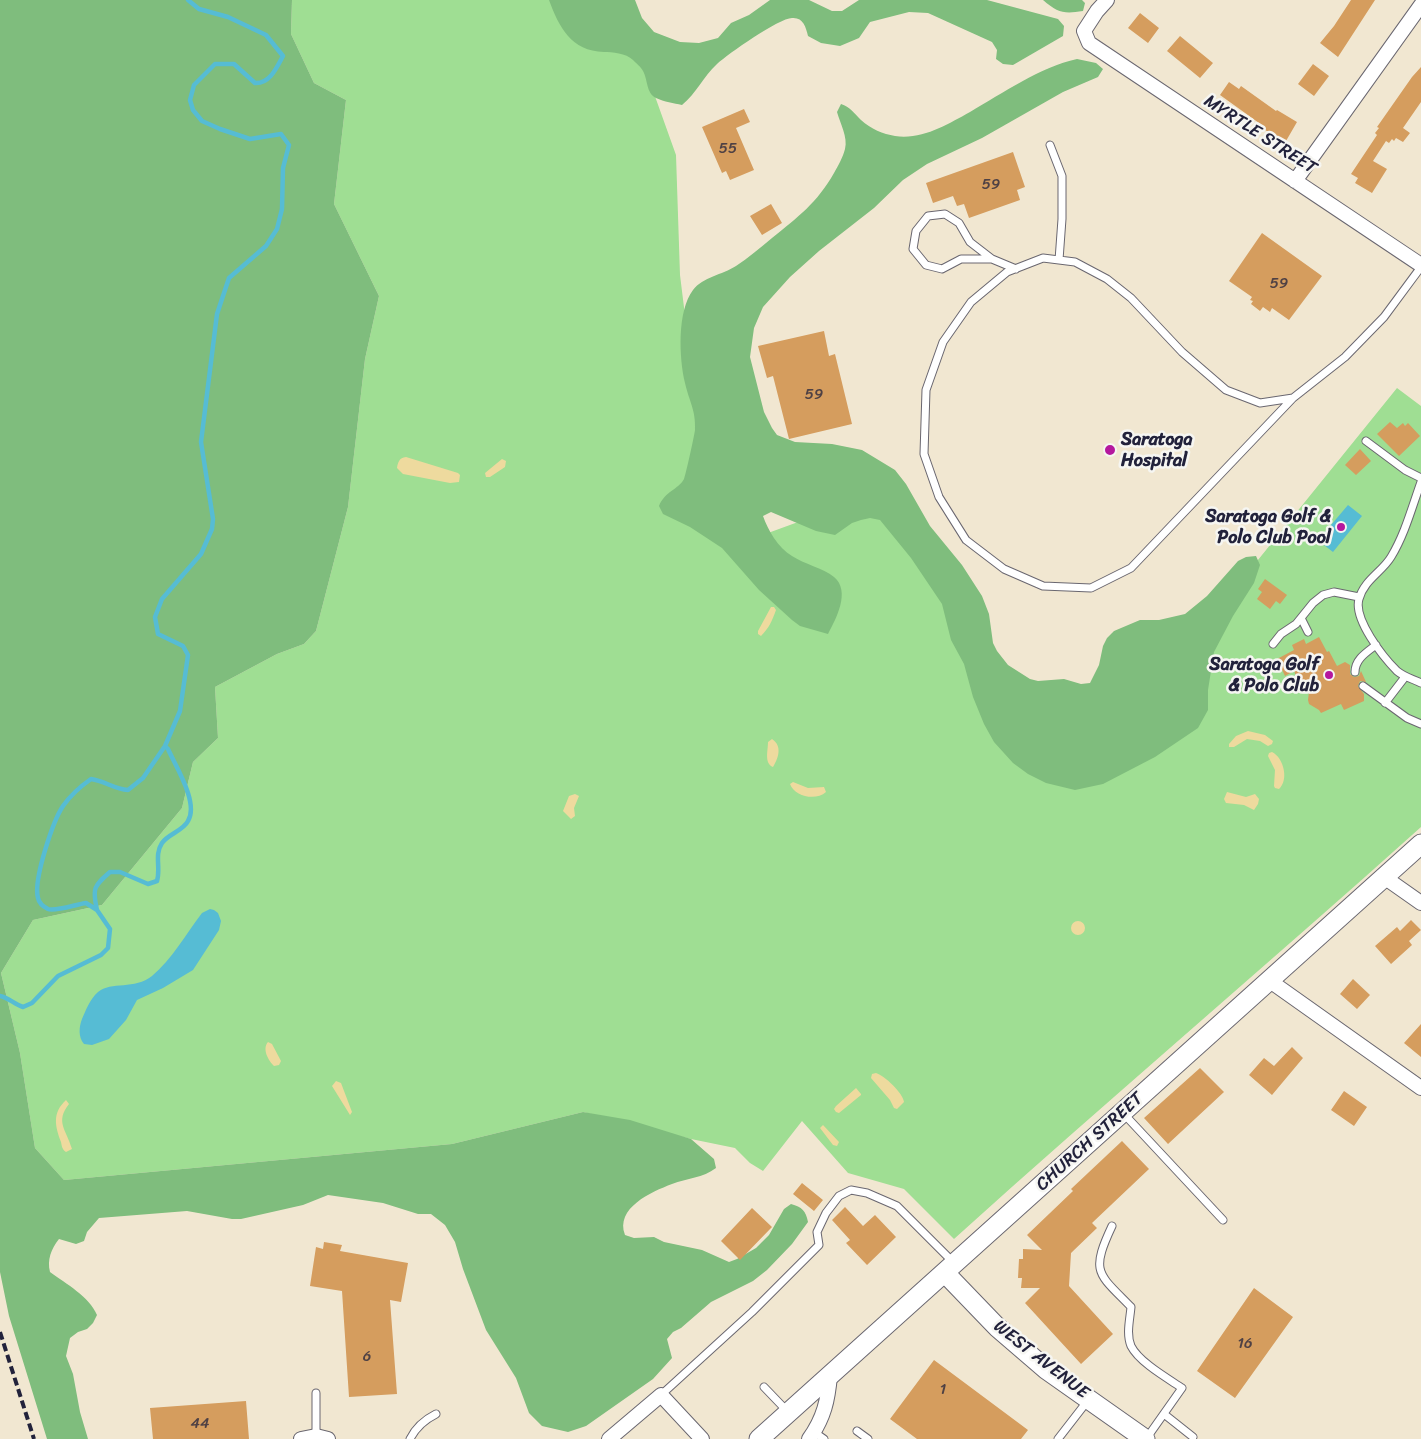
<!DOCTYPE html>
<html>
<head>
<meta charset="utf-8">
<style>
  body { margin:0 }
  canvas { display:block; background:#f1e7d1 }
</style>
</head>
<body>
<canvas width="1421" height="1439"></canvas>
<script>
const context = document.querySelector('canvas').getContext('2d');
context.lineJoin = 'round';
function paint(path, color) { context.fillStyle = color; context.fill(path, 'evenodd'); }
function trace(path, color, width, dash) { context.strokeStyle = color; context.lineWidth = width; context.lineCap = dash ? 'butt' : 'round'; context.setLineDash(dash || []); context.stroke(path); }
function drawText(font, color, halo, rows, align = 'center') {
  context.font = font + ' Sriracha,sans-serif'; context.lineWidth = 5; context.setLineDash([]); context.textBaseline = 'middle'; context.strokeStyle = halo; context.fillStyle = color; for (const [text, x, y, turn = 0] of rows) {
    context.save(); context.translate(x, y); context.rotate((+turn || 0) * Math.PI / 180); context.textAlign = isNaN(turn) ? turn : align; if (halo) context.strokeText(text, 0, 0); context.fillText(text, 0, 0); context.restore();
  }
}
paint(new Path2D(`
  M292,0H572L642,60L676,155L680,275L690,356L768,533L872,495L1034,715L1186,649L1397,388L1421,406V827C1266,966 1108,1100 954,1239L904,1189L848,1173L802,1121L763,1171L750,1163L735,1148L691,1139L583,1112L452,1144L64,1180L35,1148L20,1053L1,973L33,920L102,905L182,808L193,762L218,738L215,687L277,654L304,644L316,631L348,507L365,359L379,296L334,204L346,100L314,83L291,34Z`), '#9fde93');
paint(new Path2D(`
  M0,0H292L291,34L314,83L346,100L334,204L379,296L365,359L348,507L316,631L304,644L277,654L215,687L218,738L193,762L182,808L102,905L33,920L1,973L20,1053L35,1148L64,1180L452,1144L583,1112L630,1120L691,1139L714,1159L716,1168C703,1178 687,1178 672,1184C651,1192 615,1208 625,1235L634,1238L654,1237L664,1242L702,1250L729,1262L737,1259L756,1248L769,1235L784,1209L791,1204C802,1207 806,1211 808,1222L792,1244L767,1270L753,1281L711,1302L681,1328L673,1332L667,1339L672,1358L653,1379L586,1426L568,1432L542,1426L529,1413L516,1378L486,1330L463,1269L455,1242L445,1225L431,1214H418L383,1203L328,1195L303,1205L241,1219H232L187,1211L99,1218L87,1232L84,1241L76,1244L59,1239C51,1249 47,1260 50,1272C66,1284 89,1296 97,1315L93,1323L87,1329L78,1332L70,1338L66,1356L73,1374L80,1412L88,1439H47L9,1316L0,1272Z
  M549,0H635L642,18L654,32L680,42L699,43L718,38L731,23L749,15L770,0H809L832,11H842L859,0H987L1058,19L1064,26L1063,36L1013,65L1003,64L996,59L997,50L992,42L928,13L909,12L870,22L859,38L840,46L821,43L808,36C806,27 803,17 792,18C779,18 728,54 717,64C703,77 696,94 682,105C674,103 664,102 656,98C646,93 648,80 643,71C641,67 636,63 633,60C626,53 612,52 604,52C571,51 559,27 549,0Z
  M1043,0H1082L1085,3L1083,11C1064,14 1058,13 1043,0Z
  M1077,59L1096,63L1103,69L1098,77L1063,92L982,138L927,164L903,180L874,208L819,251L790,277L763,307L754,328L750,357L764,412L772,428L777,435L795,442L832,444L862,450L895,470L906,484L930,526L962,565L982,596L989,614L993,643L997,651L1008,665L1030,679L1038,681L1064,679L1081,684L1090,683L1099,665L1103,646L1107,638L1114,631L1140,620H1159L1185,614L1207,596L1238,561L1246,557L1256,556L1260,565L1254,583L1233,616L1214,652L1208,690V710L1198,728L1155,757L1103,784L1075,790L1046,783L1028,774L1013,763L994,742L984,724L973,697L964,664L951,640L942,604L911,558L880,520L870,518L861,520L852,523L835,535L816,531L771,512L763,516C768,530 778,548 792,556C804,564 823,568 834,577C851,591 836,619 828,634L800,626L792,620L759,590L722,548L690,527L663,514L659,506C665,491 678,490 684,479C686,474 694,437 695,430C696,410 689,401 685,383C679,358 677,311 693,290C703,277 722,275 736,266C748,258 760,248 772,238C798,217 817,203 834,173C838,166 843,157 845,149C848,137 840,123 837,112L841,104C850,107 854,113 861,120C871,129 883,134 895,136C923,140 948,124 970,112C1003,93 1040,67 1077,59Z`), '#7fbd7d');
paint(new Path2D(`
  M406,457L458,473L460,475L459,482L450,483L403,474L397,468C398,462 399,458 406,457Z
  M502,459L506,461L505,467L490,477H486L485,473Z
  M771,607H774L776,610C772,621 769,628 761,636L758,634V631Z
  M1248,731L1265,735L1273,741L1272,744L1268,746L1260,741L1247,739L1234,747H1229V744L1236,736Z
  M772,739C783,746 778,759 773,767C764,763 768,751 768,742Z
  M1272,752C1284,758 1289,780 1279,789L1275,788L1274,786L1275,770L1268,756L1269,753Z
  M793,782L808,788L824,787L826,792C816,801 795,797 790,784Z
  M1227,792L1246,797L1255,794L1259,799L1258,804L1254,810L1244,805L1226,803L1224,799Z
  M575,794L579,796L574,808L575,816L571,819L563,811L569,796Z
  M1071 928a7 7 0 1 1 14 0a7 7 0 1 1-14 0Z
  M268,1042L272,1044L281,1061L279,1065L274,1066C268,1060 262,1049 268,1042Z
  M876,1073C885,1076 903,1093 904,1102L897,1109L894,1108L890,1100L871,1078L872,1074Z
  M336,1081L341,1083L352,1112L350,1115L332,1086Z
  M856,1088L861,1094V1095L839,1113L836,1112L834,1109L836,1106Z
  M66,1100L69,1104C55,1122 66,1129 72,1149L66,1152C62,1149 62,1147 61,1142C55,1126 52,1113 66,1100Z
  M823,1125L839,1142L837,1146L833,1145L820,1128Z`), '#eeda9e');
paint(new Path2D(`
  M1348,505L1362,516L1333,552L1320,542V538Z
  M210,909L214,910L218,913L221,921L219,930L193,970L163,988L137,1000L126,1020L109,1039L92,1045L84,1044C78,1037 79,1027 82,1019C86,1010 90,999 98,992C111,981 135,990 152,976C172,959 186,934 202,913Z`), '#56bcd4');
trace(new Path2D(`
  M97,910C92,888 94,886 110,872H120L148,884L157,881C161,868 154,855 162,843C168,834 183,831 188,821C199,803 176,767 168,749L165,746
  M0,996C9,998 14,1004 23,1007L32,1003L58,976L101,955L108,948L110,929L97,910L86,903C77,904 55,912 48,909C44,907 39,903 38,898C33,880 53,821 63,806C70,796 81,786 91,779C105,781 114,789 128,790L143,778L165,746L180,711L188,655L183,646L158,634L155,617L162,599L201,554L212,529L213,519L201,442L217,314L229,278L266,246L277,229L282,209L283,168L289,145L281,134L250,139L220,129L202,121L193,110L190,100L194,85L215,64H234L255,83C270,84 277,67 283,56L266,35L228,17L199,9L188,0`), '#56bcd4', 4.5);
paint(new Path2D(`
  M1351,0H1375L1338,57L1320,43L1334,26Z
  M1140,13L1159,28L1148,43L1128,28Z
  M1180,36L1213,63L1200,78L1167,51Z
  M1313,64L1329,76L1314,96L1298,84Z
  M1421,67V102L1403,128L1410,133L1403,142L1396,138L1394,141L1392,139L1389,143L1386,141L1373,161L1387,169L1372,193L1355,183L1358,178L1351,174L1377,135L1375,133L1379,128L1377,127L1412,77Z
  M1229,82L1239,89L1241,86L1276,111L1277,110L1297,122L1286,141L1265,130L1266,128L1220,95Z
  M744,109L750,122L736,128L754,170L730,180L726,171L722,173L702,127Z
  M1013,152L1025,187L1017,190L1020,200L969,218L964,204L957,206L953,196L933,203L926,183Z
  M771,204L782,223L762,235L750,216Z
  M1262,233L1322,276L1289,320L1272,308L1270,312L1263,307L1260,311L1251,304L1253,301L1250,300L1252,297L1229,281Z
  M824,331L829,356L835,354L852,424L789,439L773,376L767,378L758,346Z
  M1390,422L1397,428L1403,423L1405,426L1408,423L1420,436L1399,456L1377,434Z
  M1360,449L1371,461L1356,475L1345,465Z
  M1265,579L1287,595L1280,604L1276,601L1270,609L1257,599L1262,592L1258,589Z
  M1319,637L1327,652L1329,651L1337,666L1345,662L1350,665V674L1354,677L1359,676L1361,671L1366,682L1360,681L1358,686L1364,694V701L1344,710L1341,704L1321,713L1319,710L1309,704L1308,700L1309,692L1303,680L1299,682L1294,671L1285,676L1277,659L1294,650L1292,645L1304,639L1306,644Z
  M1411,920L1421,930L1409,941L1412,945L1391,964L1375,946L1397,927L1400,931Z
  M1353,979L1370,995L1357,1009L1340,994Z
  M1421,1024V1057L1404,1043Z
  M1292,1047L1303,1058L1272,1095L1249,1075L1264,1058L1274,1066Z
  M1200,1068L1224,1092L1168,1144L1144,1118Z
  M1344,1091L1367,1107L1354,1126L1331,1110Z
  M1122,1141L1149,1169L1092,1223L1097,1228L1071,1253L1069,1286L1113,1334L1081,1364L1025,1303L1040,1288H1021L1022,1278H1018L1019,1259H1023V1249L1042,1250L1027,1235L1073,1191L1071,1189Z
  M802,1183L823,1200L814,1211L793,1194Z
  M845,1207L863,1226L875,1215L896,1237L867,1265L846,1243L850,1240L832,1220Z
  M752,1208L772,1227L740,1260L721,1241Z
  M324,1242L342,1245L340,1251L408,1263L401,1302L390,1300L397,1394L349,1397L342,1291L310,1286L316,1247L323,1249Z
  M1254,1288L1293,1317L1235,1398L1197,1371Z
  M934,1360L1028,1430L1021,1439H917L890,1419Z
  M246,1401L249,1439H153L150,1408Z`), '#d59d5e');
const lane = new Path2D(`
  M1050,145L1062,176V219L1059,260
  M992,259H961L942,269L926,265L913,249L916,231L928,216L945,214L959,223L970,242L992,259L1016,269
  M1293,398L1260,403L1226,390L1182,352L1131,298L1107,279L1075,262L1043,258L1007,272L971,302L943,342L926,390L924,454L939,497L966,540L1004,569L1043,586L1091,588L1131,568L1293,398L1345,357L1384,317L1421,267
  M1366,441L1405,470L1421,478
  M1421,482C1412,507 1405,534 1391,557C1382,572 1364,580 1359,599C1353,619 1383,657 1397,671C1404,677 1413,679 1421,683
  M1301,618L1308,632
  M1273,644L1281,634L1296,624L1313,603L1323,595L1334,592L1359,597
  M1355,672C1355,659 1367,652 1376,645
  M1363,686L1407,718L1421,724
  M1385,703L1405,677
  M1123,1113L1223,1220
  M1112,1226C1090,1273 1098,1273 1131,1307C1130,1319 1126,1334 1131,1346C1139,1362 1167,1378 1182,1388L1146,1439
  M764,1387L788,1412
  M661,1395L752,1312L819,1245L817,1232L826,1213L839,1196L851,1190L867,1193L897,1206L953,1262
  M1164,1414L1193,1437
  M857,1431L868,1439
  M814,1432L824,1439
  M316,1436V1393
  M410,1439C416,1427 424,1420 436,1414
  M1058,1439L1089,1399`);
const street = new Path2D(`
  M1107,0L1097,11L1084,31L1089,43L1421,265
  M1295,181L1421,5
  M1384,877L1421,903
  M1270,981L1421,1088
  M301,1439L316,1436L328,1439
  M609,1439L661,1395L702,1439
  M809,1439C824,1418 828,1400 830,1375`);
const secondary = new Path2D(`
  M945,1273L997,1327L1047,1370L1145,1439
  M759,1439L1421,844`);
trace(lane, '#6a6770', 9);
trace(street, '#6a6770', 16);
trace(secondary, '#6a6770', 21);
trace(lane, '#fff', 7);
trace(street, '#fff', 14);
trace(secondary, '#fff', 19);
trace(new Path2D(`
  M0,1332L34,1439`), '#22223b', 4, [8, 4]);
for (const [x, y, r, color] of [
  [1110,450,6,"#b5179e"],
  [1341,527,5,"#b5179e"],
  [1329,675,5,"#b5179e"]
]) { const dot = new Path2D(); dot.arc(x, y, r, 0, 2 * Math.PI); context.fillStyle = color; context.fill(dot); trace(dot, '#f6f6f2', 2); }
drawText('15px', '#4f4144', null, [
  ["55",728,149],
  ["59",991,185],
  ["59",1279,284],
  ["59",814,395],
  ["16",1245,1344],
  ["6",367,1357],
  ["1",943,1390],
  ["44",200,1424]
]);
drawText('18px', '#22223b', '#f6f6f2', [
  ["MYRTLE STREET",1260,135,33],
  ["CHURCH STREET",1090,1142,-42],
  ["WEST AVENUE",1041,1360,38]
]);
drawText('bold 18px', '#22223b', '#f6f6f2', [
  ["Saratoga",1121,440,"left"],
  ["Hospital",1121,461,"left"],
  ["Saratoga Golf &",1331,517],
  ["Polo Club Pool",1331,538],
  ["Saratoga Golf",1319,665],
  ["& Polo Club",1319,686]
], 'right');
</script>
</body>
</html>
